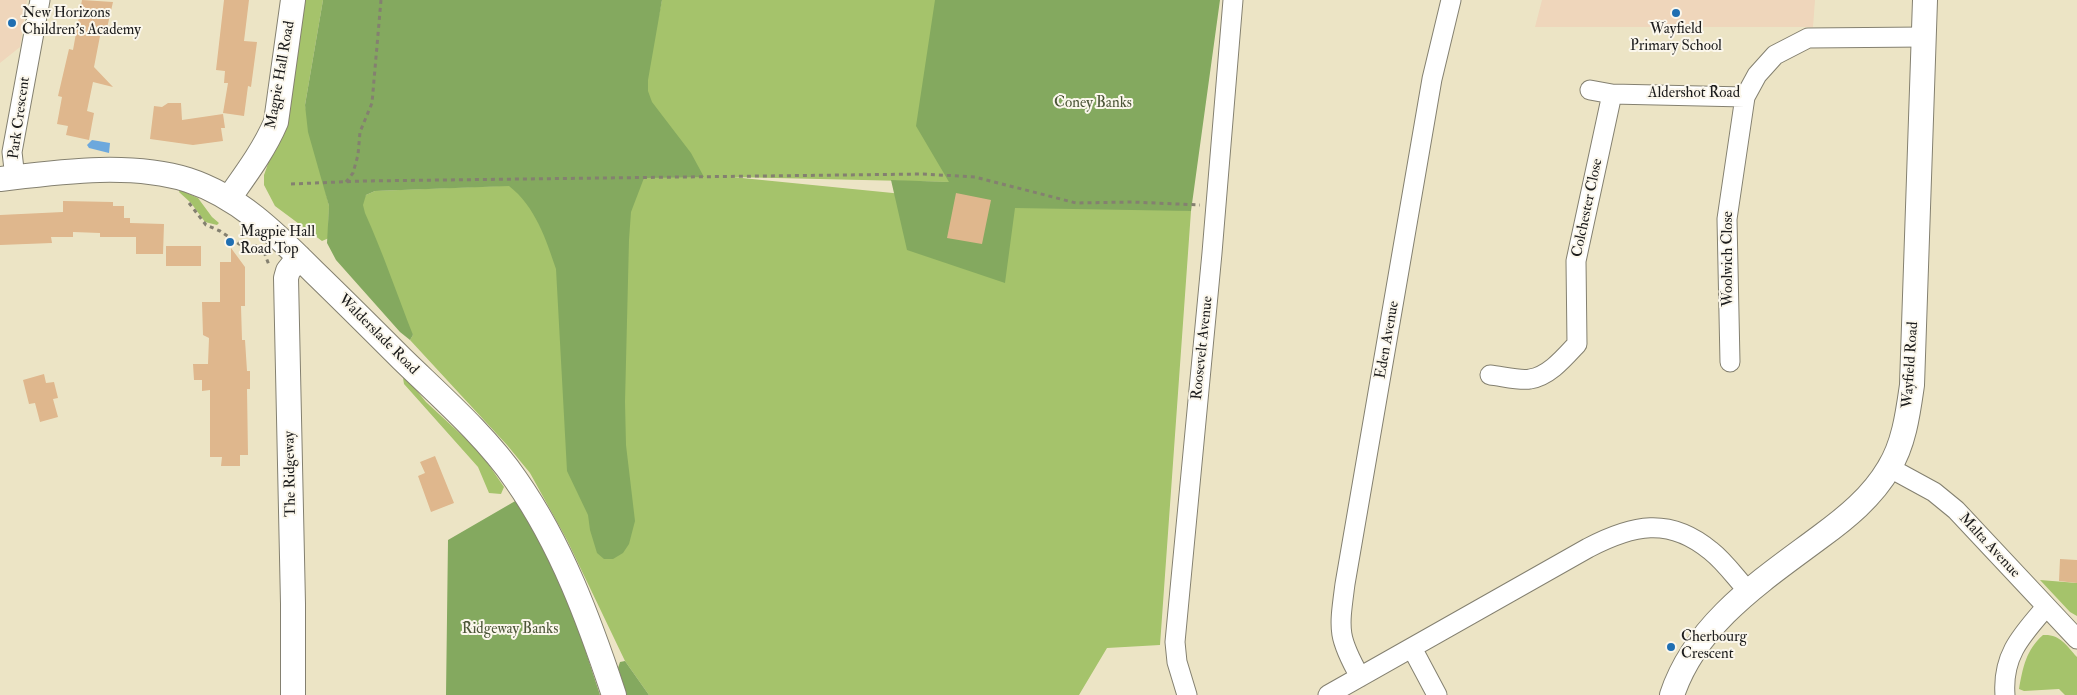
<!DOCTYPE html>
<html>
<head>
<meta charset="utf-8">
<style>
  body { margin:0 }
  canvas { display:block; background:#ece4c5 }
</style>
</head>
<body>
<canvas width="2077" height="695"></canvas>
<script>
const context = document.querySelector('canvas').getContext('2d');
context.lineJoin = 'round';
function paint(path, color) { context.fillStyle = color; context.fill(path, 'evenodd'); }
function trace(path, color, width, dash) { context.strokeStyle = color; context.lineWidth = width; context.lineCap = dash ? 'butt' : 'round'; context.setLineDash(dash || []); context.stroke(path); }
function drawText(font, color, halo, rows, align = 'center') {
  context.font = font + ' "IM FELL Double Pica",serif'; context.lineWidth = 4; context.setLineDash([]); context.textBaseline = 'middle'; context.strokeStyle = halo; context.fillStyle = color; for (const [text, x, y, turn = 0] of rows) {
    context.save(); context.translate(x, y); context.rotate((+turn || 0) * Math.PI / 180); context.textAlign = isNaN(turn) ? turn : align; if (halo) context.strokeText(text, 0, 0); context.fillText(text, 0, 0); context.restore();
  }
}
paint(new Path2D(`
  M0,0H27L20,47L0,63Z
  M1542,0H1815L1813,27H1535Z`), '#efd6bb');
paint(new Path2D(`
  M304,0H323L305,105L329,206L328,237L366,195L375,191L624,181L662,0H938L950,182L732,177L943,198L1109,204L1191,211L1160,645L1107,648L1079,695H649L625,661L567,540L530,473L507,445L410,340L413,335L329,238L322,241L275,206L264,185V175L273,150Z
  M180,190L198,198L212,217L219,223L217,225L205,222L191,203L179,192Z
  M403,378L408,380L426,402L480,452L504,487L501,494L489,493L478,467L404,384Z
  M2040,580L2077,583V616L2070,612Z
  M2043,635C2060,634 2066,645 2077,657V695H2065L2059,689L2024,691L2019,689C2023,667 2026,650 2043,635Z`), '#a5c36b');
paint(new Path2D(`
  M323,0H662L648,80V91L652,102L691,153L704,177L644,178L631,212L629,240L625,402L626,445L635,521L629,544L623,553L613,559H604L597,553L590,530L588,515L567,471L556,269C546,239 535,206 509,186L375,191L366,195L363,205L365,213C383,253 397,294 413,335L410,340L400,332L336,260L327,243L329,206L308,132L305,105Z
  M935,0H1220L1191,211L1015,208L1005,283L907,250L891,180L949,182L916,126Z
  M517,500L552,561L579,631L600,695H446L448,540Z
  M625,661L649,695H627L618,668L620,662Z`), '#84a95f');
paint(new Path2D(`
  M92,140L110,143L109,153L89,148L87,145Z`), '#6ca8dd');
paint(new Path2D(`
  M82,0L113,2L107,28L101,31L94,67L113,87L93,82L87,111L94,113L89,140L66,135L68,126L57,124L62,97L58,96L69,49L73,50Z
  M224,0H249L244,41L257,42L251,87L248,86L244,116L223,113L228,83H224L225,71L216,70Z
  M168,103H181L182,120L223,114L225,128H221L223,141L193,145L150,139L154,106L162,107Z
  M956,193L991,200L982,244L947,238Z
  M63,201L113,202V206H124V218H130V223L164,224L163,254H136V237H100V233L73,232V237H51L52,243L0,245V215L63,212Z
  M166,246H201V266H166Z
  M231,248L245,267V306H241L242,340H245L247,371H250V389H247L248,455H240V466H221L222,457H210V390L202,391V380H194L193,364H208L209,338L203,335L202,302H220V262H231Z
  M44,374L46,383L54,382L58,398L53,399L58,417L40,422L35,403L29,404L23,380Z
  M435,456L454,503L431,512L418,476L425,473L420,462Z
  M2060,559L2077,560V583L2059,581Z`), '#dfb78d');
const minor = new Path2D(`
  M1590,90L1612,94L1745,97L1757,75L1775,55L1808,38L1924,37
  M15,178L12,152L40,0
  M1730,362L1727,219L1745,97
  M1490,375C1501,376 1520,381 1530,379C1549,376 1564,358 1577,344L1576,261L1612,94
  M1890,468L1934,492L1956,510L2077,639
  M1412,648L1437,695
  M1360,677C1337,636 1339,630 1345,584L1432,79L1451,0
  M1187,695L1177,662L1175,642L1212,253L1233,0
  M1328,695L1588,548C1632,525 1669,516 1711,551C1725,562 1736,578 1748,591
  M2005,695C2002,655 2022,635 2046,607`);
const tertiary = new Path2D(`
  M0,179C59,172 130,162 188,180C240,197 277,235 314,272C344,301 373,330 402,359C439,395 487,437 516,480C562,546 589,620 614,695
  M229,198C246,174 264,150 276,122L293,0
  M293,695V604L286,278L288,271L299,257
  M1672,695C1696,623 1761,581 1820,537C1846,518 1872,497 1889,468C1904,444 1908,413 1912,385L1925,0`);
trace(minor, '#848070', 21);
trace(tertiary, '#848070', 26);
trace(new Path2D(`
  M346,182L353,173L358,155L360,132L372,103L381,0
  M291,184L363,181L923,174L975,177L1076,203L1132,202L1200,205
  M189,203L206,225L220,231L239,244L258,246
  M264,252L269,265`), '#848070', 3, [4, 4]);
trace(minor, '#fff', 19);
trace(tertiary, '#fff', 24);
for (const [x, y, r, color] of [
  [1676,13,5,"#1f6fb2"],
  [12,23,5,"#1f6fb2"],
  [230,242,5,"#1f6fb2"],
  [1671,647,5,"#1f6fb2"]
]) { const dot = new Path2D(); dot.arc(x, y, r, 0, 2 * Math.PI); context.fillStyle = color; context.fill(dot); trace(dot, '#fbf7ec', 2); }
drawText('15px', '#1c1c1c', '#fbf7ec', [
  ["New Horizons",22,14],
  ["Children's Academy",22,31],
  ["Wayfield",1676,30,"center"],
  ["Primary School",1676,47,"center"],
  ["Magpie Hall",240,233],
  ["Road Top",240,250],
  ["Cherbourg",1681,638],
  ["Crescent",1681,655]
], 'left');
drawText('15px', '#1c1c1c', '#fbf7ec', [
  ["Magpie Hall Road",281,75,-80],
  ["Aldershot Road",1694,94],
  ["Park Crescent",20,118,-82],
  ["Colchester Close",1588,208,-78],
  ["Woolwich Close",1729,259,-90],
  ["Walderslade Road",378,335,45],
  ["Eden Avenue",1388,340,-80],
  ["Roosevelt Avenue",1203,348,-84],
  ["Wayfield Road",1911,365,-86],
  ["The Ridgeway",291,474,-91],
  ["Malta Avenue",1989,546,47]
]);
drawText('15px', '#4c5638', '#fbf7ec', [
  ["Coney Banks",1093,104],
  ["Ridgeway Banks",510,630]
]);
</script>
</body>
</html>
